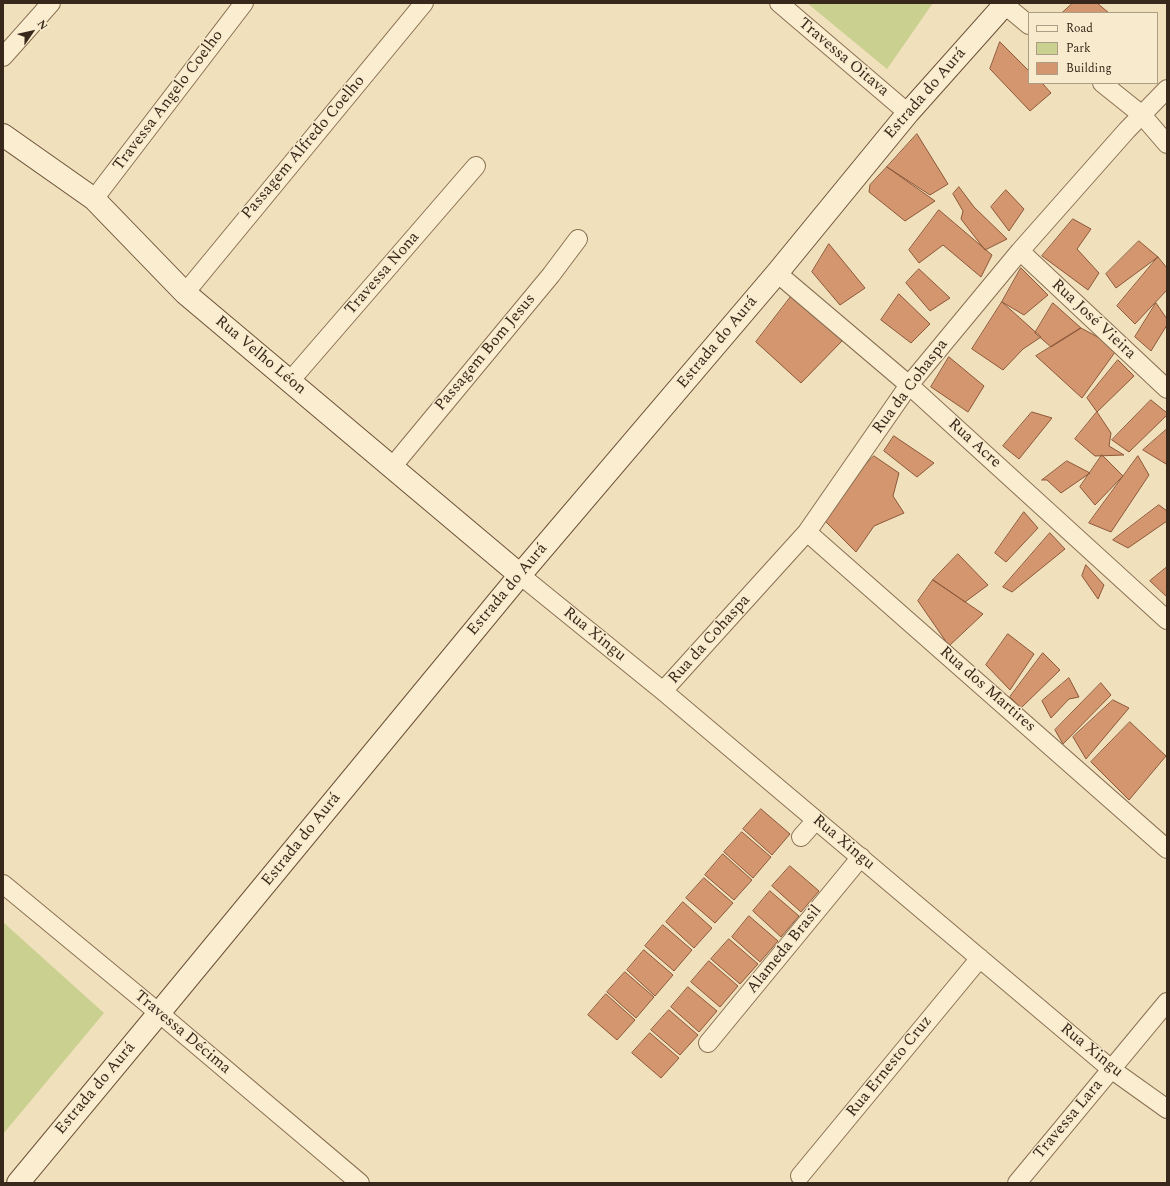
<!DOCTYPE html>
<html>
<head>
<meta charset="utf-8">
<style>
  body { margin:0 }
  #map { position:relative; width:1170px; height:1186px; overflow:hidden; background:#f1e0bc; font-family:Spectral,serif }
  canvas { display:block }
  .frame { position:absolute; inset:0; border:4px solid #38281b; pointer-events:none }
  .legend { position:absolute; left:1028px; top:12px; width:130px; height:72px; box-sizing:border-box; background:#f8ebcd; border:1px solid #ab9d86; margin:0; padding:5px 7px; list-style:none; font-size:12px; color:#38281b }
  .legend li { display:flex; align-items:center; gap:8px; height:20px }
  .legend b { width:20px; border:1px solid #ab9d86 }
  .north { position:absolute; left:12px; top:12px; width:40px; height:40px; -webkit-text-stroke:3px #f8ebcd; paint-order:stroke; rotate:56deg; font-size:11px; font-weight:700; line-height:16px; text-align:center; color:#38281b }
  .north::after { content:''; display:block; margin:auto; width:14px; height:18px; background:#38281b; clip-path:polygon(50% 0,100% 100%,50% 72%,0 100%) }
</style>
</head>
<body>
<div id="map">
<canvas width="1170" height="1186"></canvas>
<div class="frame"></div>
<ul class="legend">
<li><b style="height:5px;background:#fbeed0"></b>Road</li>
<li><b style="height:11px;background:#cad090"></b>Park</li>
<li><b style="height:11px;background:#d3966f"></b>Building</li>
</ul>
<div class="north">N</div>
</div>
<script>
const context = document.querySelector('canvas').getContext('2d');
context.lineJoin = 'round';
function paint(path, color) { context.fillStyle = color; context.fill(path, 'evenodd'); }
function trace(path, color, width, dash) { context.strokeStyle = color; context.lineWidth = width; context.lineCap = dash ? 'butt' : 'round'; context.setLineDash(dash || []); context.stroke(path); }
function drawText(font, color, halo, rows, align = 'center') {
  context.font = font + ' Spectral,serif'; context.lineWidth = 3; context.setLineDash([]); context.textBaseline = 'middle'; context.strokeStyle = halo; context.fillStyle = color; for (const [text, x, y, turn = 0] of rows) {
    context.save(); context.translate(x, y); context.rotate((+turn || 0) * Math.PI / 180); context.textAlign = isNaN(turn) ? turn : align; if (halo) context.strokeText(text, 0, 0); context.fillText(text, 0, 0); context.restore();
  }
}
paint(new Path2D(`
  M807,3H933L887,69Z
  M3,922L104,1013L3,1134Z`), '#cad090');
const building = new Path2D(`
  M1073,3H1097L1109,13H1062Z
  M1000,42L1029,71V83H1042L1051,93L1030,111L990,69Z
  M917,134L948,184L930,195L887,167Z
  M887,167L935,201L905,221L869,192L870,185Z
  M959,187L974,207L1007,239L985,250L961,219L963,211L953,194Z
  M1006,190L1024,209L1009,231L991,207Z
  M939,210L992,255L981,277L943,245L919,263L909,250Z
  M1073,219L1091,229L1077,249L1099,273L1088,290L1042,256Z
  M1139,241L1158,257L1116,288L1106,274Z
  M829,244L865,288L840,305L812,272Z
  M1158,257L1167,268V290L1135,324L1117,306Z
  M1021,268L1048,295L1024,315L1002,302Z
  M919,269L950,298L930,311L906,283Z
  M793,294L842,341L801,383L756,342Z
  M899,294L930,324L911,343L881,320Z
  M1002,302L1041,337L1023,349L1003,370L972,349Z
  M1053,303L1081,328L1051,347L1035,333Z
  M1156,303L1167,319V325L1151,351L1135,337Z
  M1081,328L1118,348L1082,398L1036,356Z
  M949,357L984,386L968,412L931,387Z
  M1118,360L1134,376L1097,412L1087,398Z
  M1151,400L1167,413V415L1129,452L1112,440Z
  M1032,412L1052,418L1019,459L1003,446Z
  M1097,412L1111,433L1109,446L1124,455L1095,456L1075,439Z
  M1167,429V463L1166,464L1143,450Z
  M894,436L934,463L917,477L884,451Z
  M1102,455L1123,476L1095,505L1080,487Z
  M874,456L899,473L893,496L904,513L874,526L856,552L820,516L837,494Z
  M1138,456L1149,475L1111,532L1089,523Z
  M1067,461L1090,473L1061,493L1047,480H1042Z
  M1159,505L1167,511V521L1128,548L1113,540Z
  M1024,512L1038,528L1006,562L995,553Z
  M1050,533L1065,549L1012,592L1003,587Z
  M958,554L988,585L965,602L933,580Z
  M1086,565L1104,585L1098,599L1082,576Z
  M1167,567V597L1150,581Z
  M933,580L983,614L949,646L918,601Z
  M1008,634L1034,654L1010,690L986,665Z
  M1043,653L1060,670L1021,708L1010,697Z
  M1069,678L1079,697L1069,699L1051,718L1042,701Z
  M1101,683L1111,695L1063,744L1055,730Z
  M1113,700L1129,708L1086,759L1073,737Z
  M1130,722L1166,756L1129,800L1091,762Z
  M761,809L790,834L772,855L743,829Z
  M742,832L771,857L753,878L724,852Z
  M723,854L752,880L734,900L705,875Z
  M790,866L819,891L801,912L772,886Z
  M704,878L733,903L715,923L686,898Z
  M770,891L799,916L781,937L753,911Z
  M683,902L712,928L694,948L666,922Z
  M749,916L778,941L760,962L732,937Z
  M663,925L692,950L674,971L645,946Z
  M729,939L758,964L740,984L711,959Z
  M644,950L673,975L655,996L627,970Z
  M709,961L738,986L720,1007L691,982Z
  M625,972L654,997L636,1018L607,992Z
  M688,987L717,1011L699,1032L671,1007Z
  M606,994L635,1020L617,1040L588,1015Z
  M669,1010L698,1035L680,1055L651,1030Z
  M650,1033L679,1058L661,1078L632,1053Z`);
paint(building, '#d3966f');
trace(building, '#8b5738', 1);
const street = new Path2D(`
  M779,3L908,113
  M1005,5L1029,25
  M3,57L51,3
  M1102,83L1142,115L1167,144
  M94,199L244,3
  M1020,251L1167,389
  M777,273L909,385L1167,620
  M185,293L424,3
  M290,381L476,166
  M392,467L551,275L578,239
  M807,532L1167,849
  M520,575L663,691L1111,1069L1167,1109
  M663,691L807,532L909,385L1020,251L1127,130L1167,89
  M801,837L816,820
  M3,884L159,1013L360,1183
  M708,1043L861,857
  M800,1176L980,958
  M1017,1183L1167,1002`);
const secondary = new Path2D(`
  M3,135L94,199L185,293L520,575
  M18,1183L159,1013L520,575L777,273L908,113L1006,3`);
trace(street, '#8a7054', 20);
trace(secondary, '#6c5138', 24);
trace(street, '#fbeed0', 18);
trace(secondary, '#fbeed0', 22);
drawText('16px', '#38281b', '#f8ebcd', [
  ["Travessa Oitava",843,58,40],
  ["Estrada do Aurá",926,94,-49],
  ["Travessa Angelo Coelho",169,101,-53],
  ["Passagem Alfredo Coelho",304,148,-50],
  ["Travessa Nona",383,274,-49],
  ["Rua José Vieira",1093,320,43],
  ["Estrada do Aurá",718,343,-50],
  ["Passagem Bom Jesus",486,353,-50],
  ["Rua Velho Léon",260,356,40],
  ["Rua da Cohaspa",911,387,-53],
  ["Rua Acre",974,444,42],
  ["Estrada do Aurá",508,590,-50],
  ["Rua Xingu",594,635,39],
  ["Rua da Cohaspa",710,640,-48],
  ["Rua dos Martires",987,690,41],
  ["Estrada do Aurá",302,840,-51],
  ["Rua Xingu",843,843,40],
  ["Alameda Brasil",785,950,-51],
  ["Travessa Décima",182,1033,40],
  ["Rua Xingu",1091,1051,39],
  ["Rua Ernesto Cruz",890,1067,-51],
  ["Estrada do Aurá",96,1089,-50],
  ["Travessa Lara",1069,1120,-50]
]);
</script>
</body>
</html>
